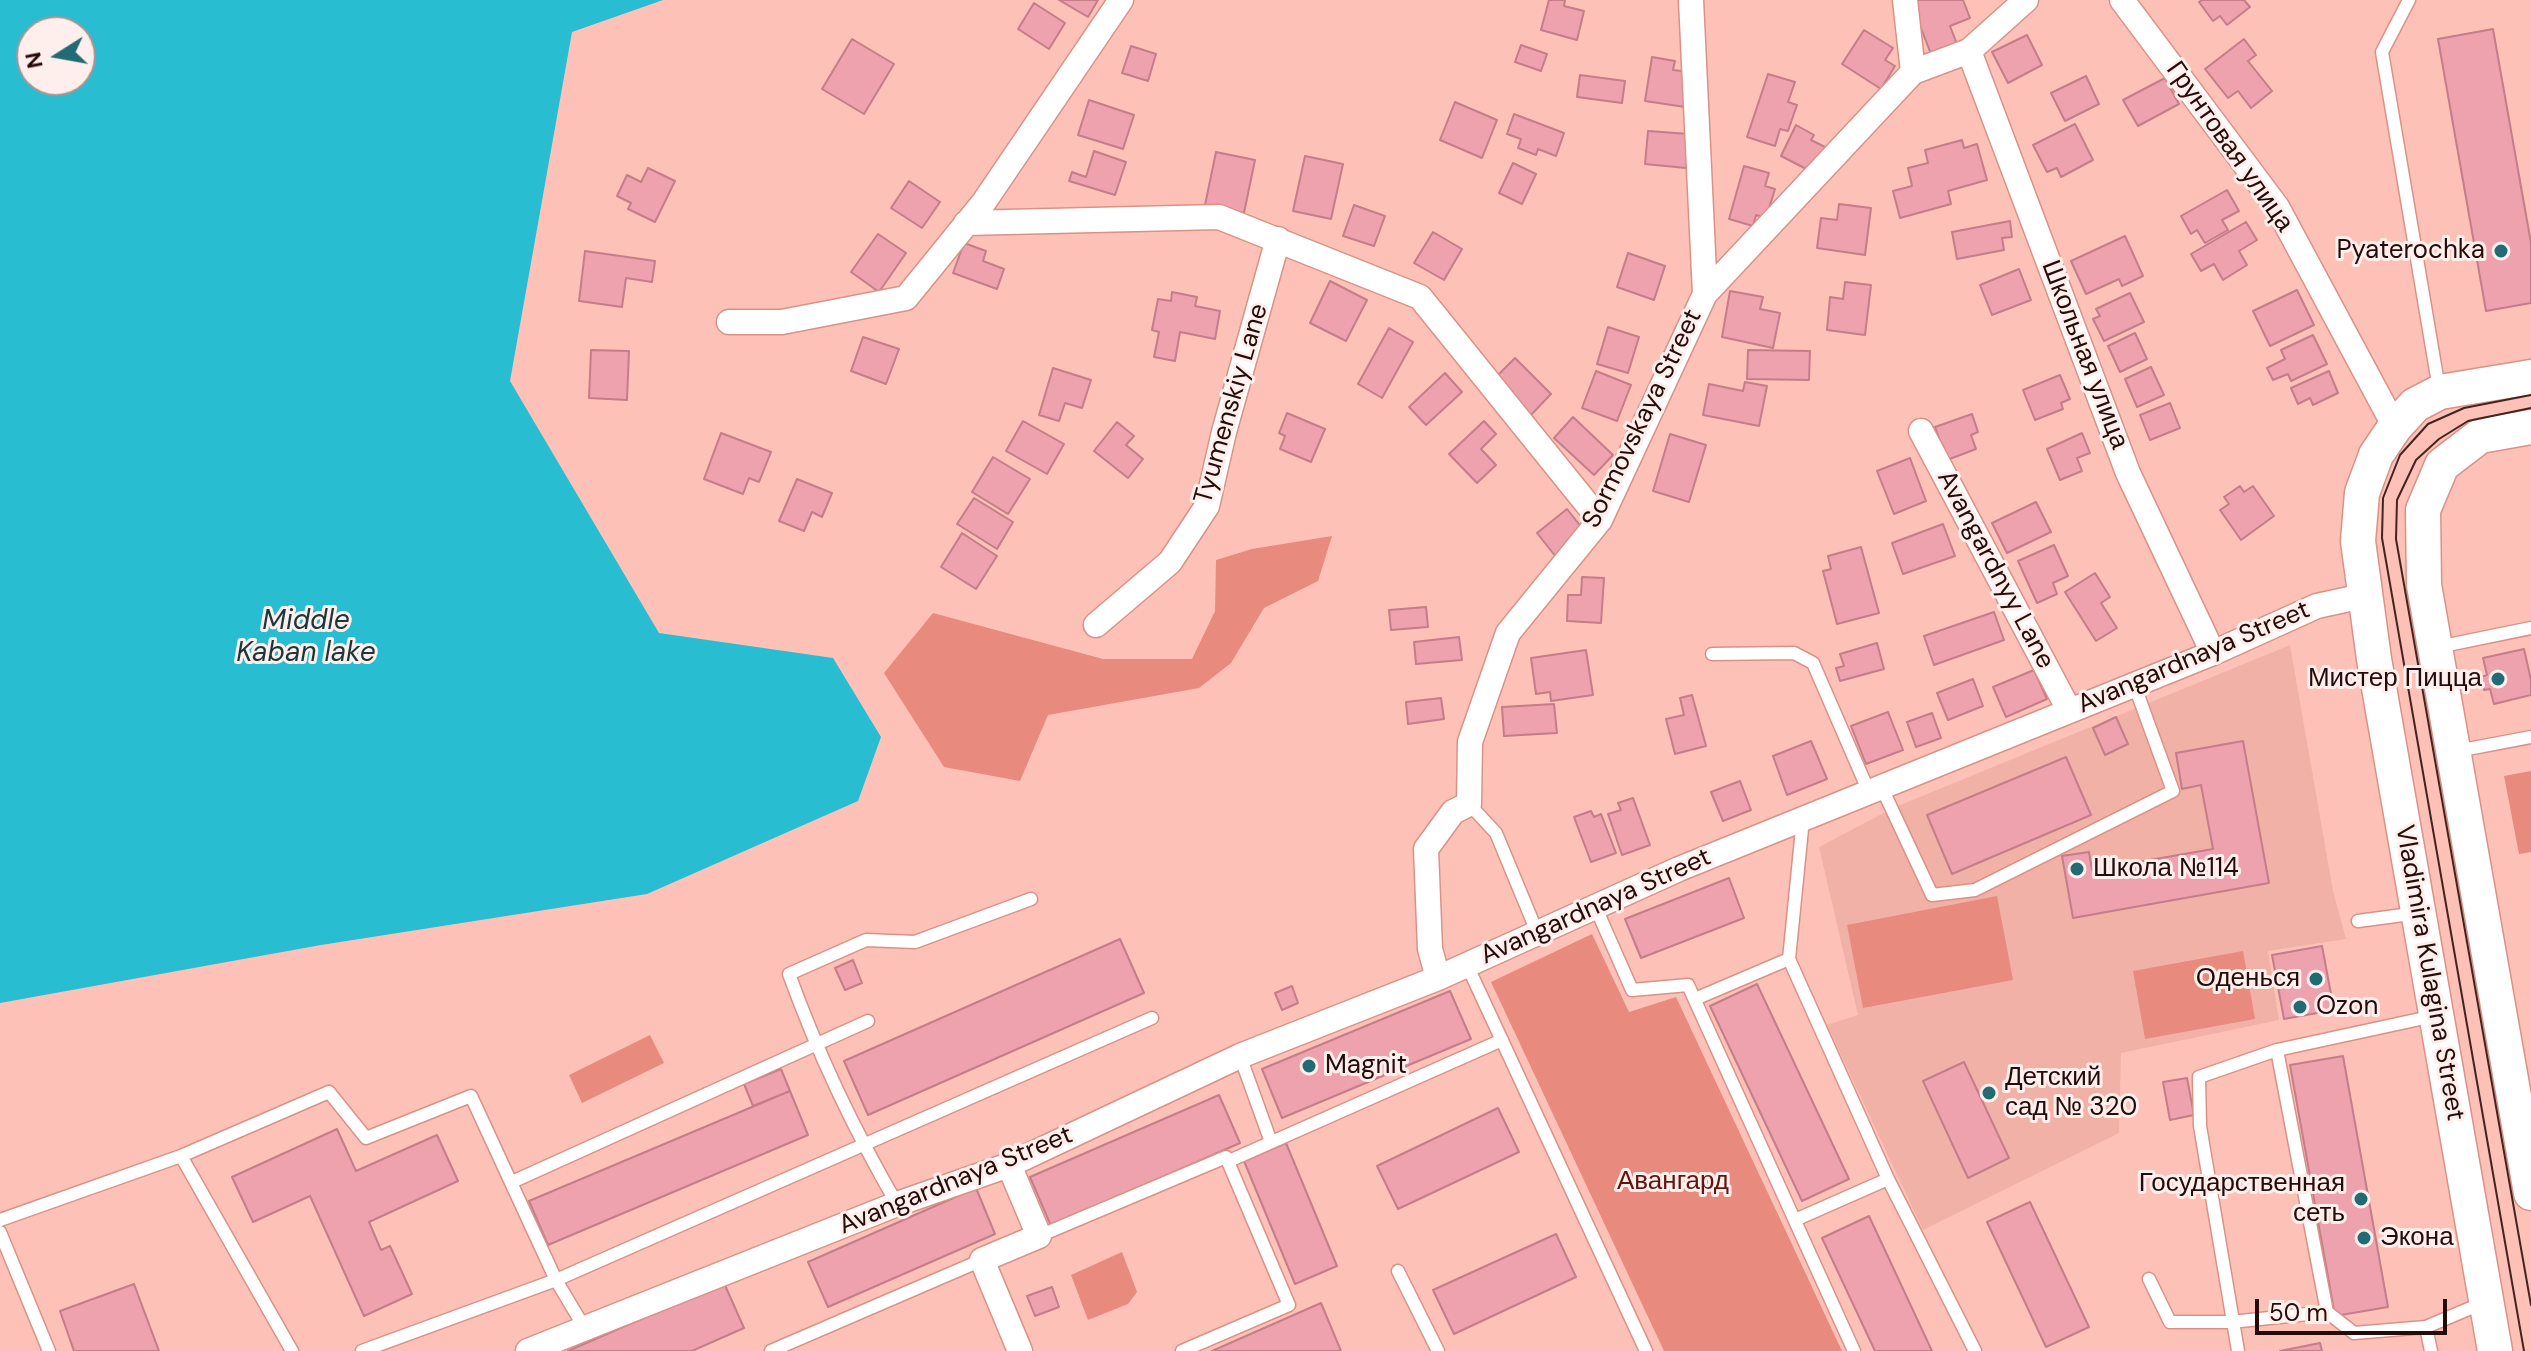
<!DOCTYPE html>
<html>
<head>
<meta charset="utf-8">
<style>
  body { margin:0 }
  #map { position:relative; width:2531px; height:1351px; overflow:hidden; background:#fec1b8; font-family:"DM Sans",sans-serif }
  canvas { display:block }
  .north { position:absolute; left:16px; top:16px; width:80px; height:80px; box-sizing:border-box; background:#ffefec; border:2px solid #a89491; border-radius:50%; rotate:259deg; font-size:22px; font-weight:700; line-height:32px; text-align:center; color:#260c09 }
  .north::after { content:''; display:block; margin:auto; width:28px; height:36px; background:#216b75; clip-path:polygon(50% 0,100% 100%,50% 72%,0 100%) }
  .scale { position:absolute; left:2255px; top:1299px; width:192px; height:36px; box-sizing:border-box; border:4px solid #260c09; border-top:0; padding-left:10px; font-size:24px; line-height:28px; white-space:nowrap; color:#260c09; -webkit-text-stroke:6px #ffefec; paint-order:stroke }
</style>
</head>
<body>
<div id="map">
<canvas width="2531" height="1351"></canvas>
<div class="north">N</div>
<div class="scale">50 m</div>
</div>
<script>
const context = document.querySelector('canvas').getContext('2d');
context.lineJoin = 'round';
function paint(path, color) { context.fillStyle = color; context.fill(path, 'evenodd'); }
function trace(path, color, width, dash) { context.strokeStyle = color; context.lineWidth = width; context.lineCap = dash ? 'butt' : 'round'; context.setLineDash(dash || []); context.stroke(path); }
function drawText(font, color, halo, rows, align = 'center') {
  context.font = font + ' "DM Sans",sans-serif'; context.lineWidth = 6; context.setLineDash([]); context.textBaseline = 'middle'; context.strokeStyle = halo; context.fillStyle = color; for (const [text, x, y, turn = 0] of rows) {
    context.save(); context.translate(x, y); context.rotate((+turn || 0) * Math.PI / 180); context.textAlign = isNaN(turn) ? turn : align; if (halo) context.strokeText(text, 0, 0); context.fillText(text, 0, 0); context.restore();
  }
}
paint(new Path2D(`
  M2290,645L2333,891L2346,939L2268,951L2279,1020L2121,1053L2119,1133L1923,1230L1827,1025L1858,1015L1819,847L1893,808Z`), '#f2b1a7');
paint(new Path2D(`
  M1332,536L1318,581L1264,608L1231,663L1199,688L1048,715L1020,781L944,767L884,673L933,613L1103,659H1192L1215,611L1216,560L1252,549Z
  M2531,771V852L2519,854L2504,776Z
  M1997,896L2013,980L1863,1008L1847,925Z
  M1592,934L1629,1012L1676,997L1842,1351H1664L1491,982Z
  M2243,951L2255,1019L2145,1039L2133,971Z
  M650,1035L664,1063L582,1103L569,1075Z
  M1122,1252L1137,1292L1128,1304L1088,1320L1071,1275Z`), '#e88a7d');
paint(new Path2D(`
  M0,0H663L572,32L510,381L659,633L833,658L881,737L858,801L647,894L321,945L0,1003ZM32,32H80V80H32Z`), '#28bdd1');
const building = new Path2D(`
  M1059,0H1098L1088,17Z
  M1549,0H1565L1564,6L1584,11L1577,40L1541,30Z
  M1910,0H1963L1970,18L1950,26L1957,44L1931,54Z
  M2202,0H2244L2250,7L2227,25L2220,16L2213,21L2199,2Z
  M1034,3L1065,23L1049,49L1018,29Z
  M2493,29L2531,243V303L2486,311L2438,39Z
  M1864,30L1893,48L1885,60L1895,66L1881,89L1842,64Z
  M2027,35L2042,65L2008,83L1992,52Z
  M852,39L894,64L864,114L822,89Z
  M2244,39L2256,55L2248,61L2272,91L2251,108L2238,91L2228,98L2205,69Z
  M1521,45L1547,54L1541,71L1515,62Z
  M1131,46L1156,54L1148,81L1122,73Z
  M1652,57L1675,61L1673,70L1691,72L1685,107L1645,101Z
  M1768,74L1795,82L1788,102L1797,105L1788,131L1780,129L1775,146L1747,137Z
  M1580,75L1625,81L1622,103L1577,97Z
  M2086,76L2099,104L2065,121L2051,93Z
  M2165,78L2179,104L2138,126L2123,100Z
  M1089,100L1134,115L1123,149L1078,135Z
  M1455,102L1497,120L1482,158L1440,140Z
  M1514,114L1564,133L1556,156L1538,149L1536,155L1518,148L1521,139L1507,134Z
  M2075,124L2093,160L2061,177L2057,168L2047,172L2033,145Z
  M1796,125L1814,135L1811,140L1829,149L1816,174L1781,156Z
  M1648,131L1689,134L1686,168L1645,164Z
  M1962,140L1964,148L1977,144L1987,180L1948,191L1951,204L1900,218L1893,191L1912,186L1908,168L1928,163L1925,150Z
  M1094,151L1126,162L1115,195L1069,181L1072,172L1086,177Z
  M1216,152L1255,160L1244,213L1205,205Z
  M1305,156L1343,164L1331,219L1293,211Z
  M1513,163L1536,174L1522,204L1499,193Z
  M1744,166L1769,173L1765,186L1775,189L1766,218L1756,215L1753,226L1729,219Z
  M648,168L675,181L655,222L628,209L631,203L617,196L627,175L641,182Z
  M909,181L940,202L922,228L891,208Z
  M2227,190L2239,211L2222,220L2228,230L2205,243L2197,230L2191,234L2181,216Z
  M1839,204L1871,208L1865,255L1817,248L1821,218L1837,220Z
  M1354,205L1385,216L1374,246L1343,236Z
  M2010,221L2012,237L2002,238L2004,250L1957,259L1952,232Z
  M2246,222L2257,240L2239,251L2247,265L2223,280L2214,264L2201,271L2191,254Z
  M1433,232L1462,249L1444,280L1414,263Z
  M878,234L906,253L879,292L851,272Z
  M2125,236L2143,276L2122,286L2119,279L2086,294L2071,261Z
  M964,243L986,251L983,261L1004,269L997,289L953,273Z
  M585,251L655,261L652,282L626,278L622,307L579,301Z
  M1628,253L1665,266L1654,300L1617,287Z
  M2019,269L2031,300L1992,315L1980,285Z
  M1330,281L1367,300L1346,341L1310,323Z
  M1845,282L1871,285L1865,335L1827,330L1830,297L1843,299Z
  M2297,290L2314,325L2270,346L2253,311Z
  M1730,291L1763,297L1760,309L1780,313L1773,348L1722,337Z
  M1172,292L1197,297L1195,306L1220,311L1215,339L1180,332L1175,361L1154,357L1159,332L1152,330L1158,299L1171,301Z
  M2130,293L2144,322L2104,341L2093,319L2100,316L2096,309Z
  M1608,327L1639,337L1628,373L1597,364Z
  M1389,328L1413,342L1382,398L1358,384Z
  M2135,333L2147,359L2120,372L2108,346Z
  M2313,335L2327,364L2291,381L2288,374L2273,380L2267,368L2285,359L2281,350Z
  M863,337L899,349L886,384L851,371Z
  M591,350L629,351L627,400L589,398Z
  M1748,350L1810,351L1809,380L1747,379Z
  M1515,358L1551,394L1529,417L1492,381Z
  M2151,367L2164,395L2137,407L2125,379Z
  M1053,368L1091,380L1082,408L1065,403L1059,421L1039,415Z
  M1596,371L1631,385L1617,421L1582,408Z
  M2329,371L2338,393L2313,405L2310,398L2298,404L2291,388Z
  M1445,373L1462,392L1426,425L1409,407Z
  M2060,375L2070,399L2061,403L2063,409L2035,420L2023,390Z
  M1745,382L1767,386L1759,426L1703,415L1709,384L1743,391Z
  M2170,403L2180,428L2150,440L2140,415Z
  M1287,413L1325,429L1311,462L1280,449L1285,436L1279,433Z
  M1972,414L1978,432L1971,435L1976,449L1947,460L1935,427Z
  M1573,417L1613,455L1594,475L1554,438Z
  M1023,421L1064,444L1047,474L1006,451Z
  M1484,421L1496,434L1481,449L1496,465L1477,483L1449,454Z
  M1117,422L1134,436L1126,445L1143,459L1128,478L1094,451Z
  M721,433L771,452L759,482L749,478L743,494L704,479Z
  M2082,433L2090,453L2077,458L2082,471L2060,480L2047,449Z
  M1670,434L1706,445L1689,502L1653,491Z
  M993,457L1030,479L1008,514L972,492Z
  M1910,458L1926,501L1894,514L1877,471Z
  M797,479L832,493L822,517L812,512L804,531L779,521Z
  M2240,486L2244,492L2253,486L2274,516L2241,540L2220,510L2229,504L2224,497Z
  M974,498L1013,522L997,549L957,524Z
  M2036,502L2051,532L2007,553L1992,523Z
  M1567,509L1582,528L1569,539L1573,544L1556,557L1537,533Z
  M1943,524L1955,556L1903,574L1892,543Z
  M962,533L997,556L976,589L941,567Z
  M2054,545L2068,576L2053,583L2057,594L2037,603L2018,561Z
  M1861,547L1879,613L1837,624L1823,571L1831,569L1828,556Z
  M2095,573L2110,597L2101,603L2117,628L2096,641L2065,592Z
  M1582,577L1604,578L1601,623L1567,621L1568,595H1581Z
  M1426,607L1428,627L1391,630L1389,610Z
  M1994,612L2004,640L1934,665L1924,636Z
  M1459,637L1462,660L1416,664L1414,642Z
  M1877,643L1884,669L1840,681L1836,668L1844,666L1840,654Z
  M2524,649L2531,680V695L2494,704L2490,689L2484,690L2481,677L2487,675L2483,658Z
  M1586,650L1593,695L1551,701L1550,692L1536,694L1531,658Z
  M2034,670L2047,699L2006,717L1993,687Z
  M1973,679L1983,706L1948,720L1937,693Z
  M1692,695L1706,746L1675,754L1666,719L1684,715L1680,698Z
  M1441,698L1444,719L1408,724L1406,702Z
  M1554,704L1557,733L1504,736L1502,707Z
  M1888,712L1903,750L1866,764L1851,726Z
  M1932,713L1941,738L1916,747L1907,722Z
  M2116,717L2128,744L2105,755L2093,728Z
  M1811,741L1827,779L1787,795L1773,756Z
  M2243,741L2269,883L2073,918L2062,856L2089,852L2092,870L2213,849L2201,785L2182,789L2176,753Z
  M2066,757L2091,815L1952,874L1927,815Z
  M1740,781L1751,810L1723,821L1711,792Z
  M1633,798L1650,845L1622,855L1608,814L1621,810L1618,803Z
  M1591,811L1594,817L1601,814L1616,853L1591,862L1574,817Z
  M1729,878L1744,918L1641,958L1625,919Z
  M1120,939L1144,993L868,1115L844,1061Z
  M2322,946L2334,1010L2284,1019L2272,955Z
  M853,960L862,983L845,990L835,968Z
  M1757,984L1849,1179L1802,1201L1710,1006Z
  M1292,986L1298,1003L1282,1010L1275,993Z
  M1450,991L1471,1039L1282,1118L1262,1069Z
  M2343,1056L2388,1307L2335,1316L2290,1065Z
  M1964,1062L2009,1158L1968,1178L1923,1081Z
  M781,1069L790,1091L753,1106L744,1084Z
  M2187,1078L2194,1115L2170,1120L2163,1082Z
  M790,1091L808,1135L548,1245L529,1201Z
  M1219,1095L1240,1143L1051,1226L1030,1177Z
  M1498,1108L1519,1152L1398,1209L1377,1166Z
  M337,1129L356,1171L437,1135L458,1181L369,1222L381,1250L390,1246L412,1294L364,1316L310,1196L253,1222L232,1177Z
  M1286,1143L1337,1266L1295,1284L1244,1161Z
  M976,1188L995,1234L828,1307L808,1262Z
  M2030,1202L2089,1327L2046,1347L1987,1222Z
  M1869,1216L1932,1351H1875L1822,1238Z
  M1556,1234L1576,1277L1454,1334L1433,1290Z
  M724,1283L744,1328L692,1351H568Z
  M134,1284L159,1351H74L60,1311Z
  M1052,1287L1059,1307L1035,1316L1027,1296Z
  M1321,1303L1341,1351H1212Z
  M2320,1343L2322,1351H2280Z`);
paint(building, '#eda2ae');
trace(building, '#c47d89', 2);
const service = new Path2D(`
  M2409,0L2382,52L2439,389
  M2438,647L2531,628
  M1712,654L1794,653L1813,663L1869,792
  M2457,751L2531,737
  M1881,786L1932,895L1975,890L2173,791L2134,684
  M1469,804L1496,833L1537,932
  M1595,906L1632,990L1688,985L1854,1351
  M2358,921L2418,913
  M1789,959L1803,819
  M1467,965L1646,1351
  M1695,999L1789,959L1888,1179L1975,1351
  M2277,1050L2327,1312L2354,1333L2426,1327L2485,1302
  M1240,1056L1271,1142
  M181,1156L292,1351
  M1229,1161L1502,1040
  M512,1182L868,1021
  M897,1204C854,1130 818,1054 789,974L866,940L915,942L1031,899
  M0,1220L181,1156L329,1092L366,1138L471,1096L556,1280L584,1327
  M1795,1220L1888,1179
  M0,1232L49,1351
  M1039,1236L1226,1157L1289,1305L1182,1351
  M1398,1271L1438,1351
  M2149,1279L2170,1322H2231L2327,1312
  M2426,1327L2431,1351
  M362,1351L556,1280L1152,1018
  M771,1351L982,1260
  M2238,1351L2200,1126L2199,1077L2277,1050L2434,1016`);
const minor = new Path2D(`
  M1905,0L1913,72
  M2122,0L2277,207L2395,427
  M1969,51L2128,473L2213,653
  M966,223L1219,217L1420,297L1600,520
  M1705,294L1913,72L1969,51L2026,0
  M729,322H782L906,298L984,202L1121,0
  M1921,431L2069,710
  M1096,625L1170,562L1207,506L1224,432L1278,239
  M1438,978L1430,949L1426,849L1453,812L1469,804L1470,742L1508,633L1600,520L1705,294L1691,0
  M1009,1165L1039,1236L982,1260L1020,1351
  M528,1351L897,1204L1009,1165L1240,1056L1438,978L1679,869L2213,653L2317,606L2363,596`);
const secondary = new Path2D(`
  M2531,427L2480,436L2442,465L2423,510L2424,585L2531,1193
  M2495,1351L2374,659L2358,541L2362,493L2376,455L2395,427L2415,405L2440,392L2531,377`);
trace(service, '#da9287', 15);
trace(minor, '#da9287', 27);
trace(secondary, '#da9287', 37);
trace(service, '#fff', 12);
trace(minor, '#fff', 24);
trace(secondary, '#fff', 34);
trace(new Path2D(`
  M2531,408L2468,421L2439,439L2416,460L2397,500L2396,539L2531,1305
  M2524,1351L2382,538L2383,498L2400,455L2428,424L2464,408L2531,395`), '#422420', 2);
for (const [x, y, r, color] of [
  [2501,251,8,"#216b75"],
  [2498,679,8,"#216b75"],
  [2077,869,8,"#216b75"],
  [2316,979,8,"#216b75"],
  [2300,1007,8,"#216b75"],
  [1309,1066,8,"#216b75"],
  [1989,1093,8,"#216b75"],
  [2361,1199,8,"#216b75"],
  [2364,1238,8,"#216b75"]
]) { const dot = new Path2D(); dot.arc(x, y, r, 0, 2 * Math.PI); context.fillStyle = color; context.fill(dot); trace(dot, '#ffefec', 3); }
drawText('26px', '#260c09', '#ffefec', [
  ["Грунтовая улица",2229,147,55],
  ["Школьная улица",2084,355,69],
  ["Tyumenskiy Lane",1232,404,-74],
  ["Sormovskaya Street",1643,419,-64],
  ["Avangardnyy Lane",1995,570,62],
  ["Avangardnaya Street",2194,658,-23],
  ["Avangardnaya Street",1596,907,-24],
  ["Vladimira Kulagina Street",2429,973,80],
  ["Avangardnaya Street",956,1181,-22]
]);
drawText('26px', '#260c09', '#ffefec', [
  ["Pyaterochka",2485,251,"right"],
  ["Мистер Пицца",2482,679,"right"],
  ["Школа №114",2093,869],
  ["Оденься",2300,979,"right"],
  ["Ozon",2316,1007],
  ["Magnit",1325,1066],
  ["Детский",2005,1078],
  ["сад № 320",2005,1108],
  ["Государственная",2345,1184,"right"],
  ["сеть",2345,1214,"right"],
  ["Экона",2380,1238]
], 'left');
drawText('26px', '#601610', '#ffefec', [
  ["Авангард",1673,1182]
]);
drawText('italic 28px', '#1a373b', '#ffefec', [
  ["Middle",306,622],
  ["Kaban lake",306,654]
]);
</script>
</body>
</html>
